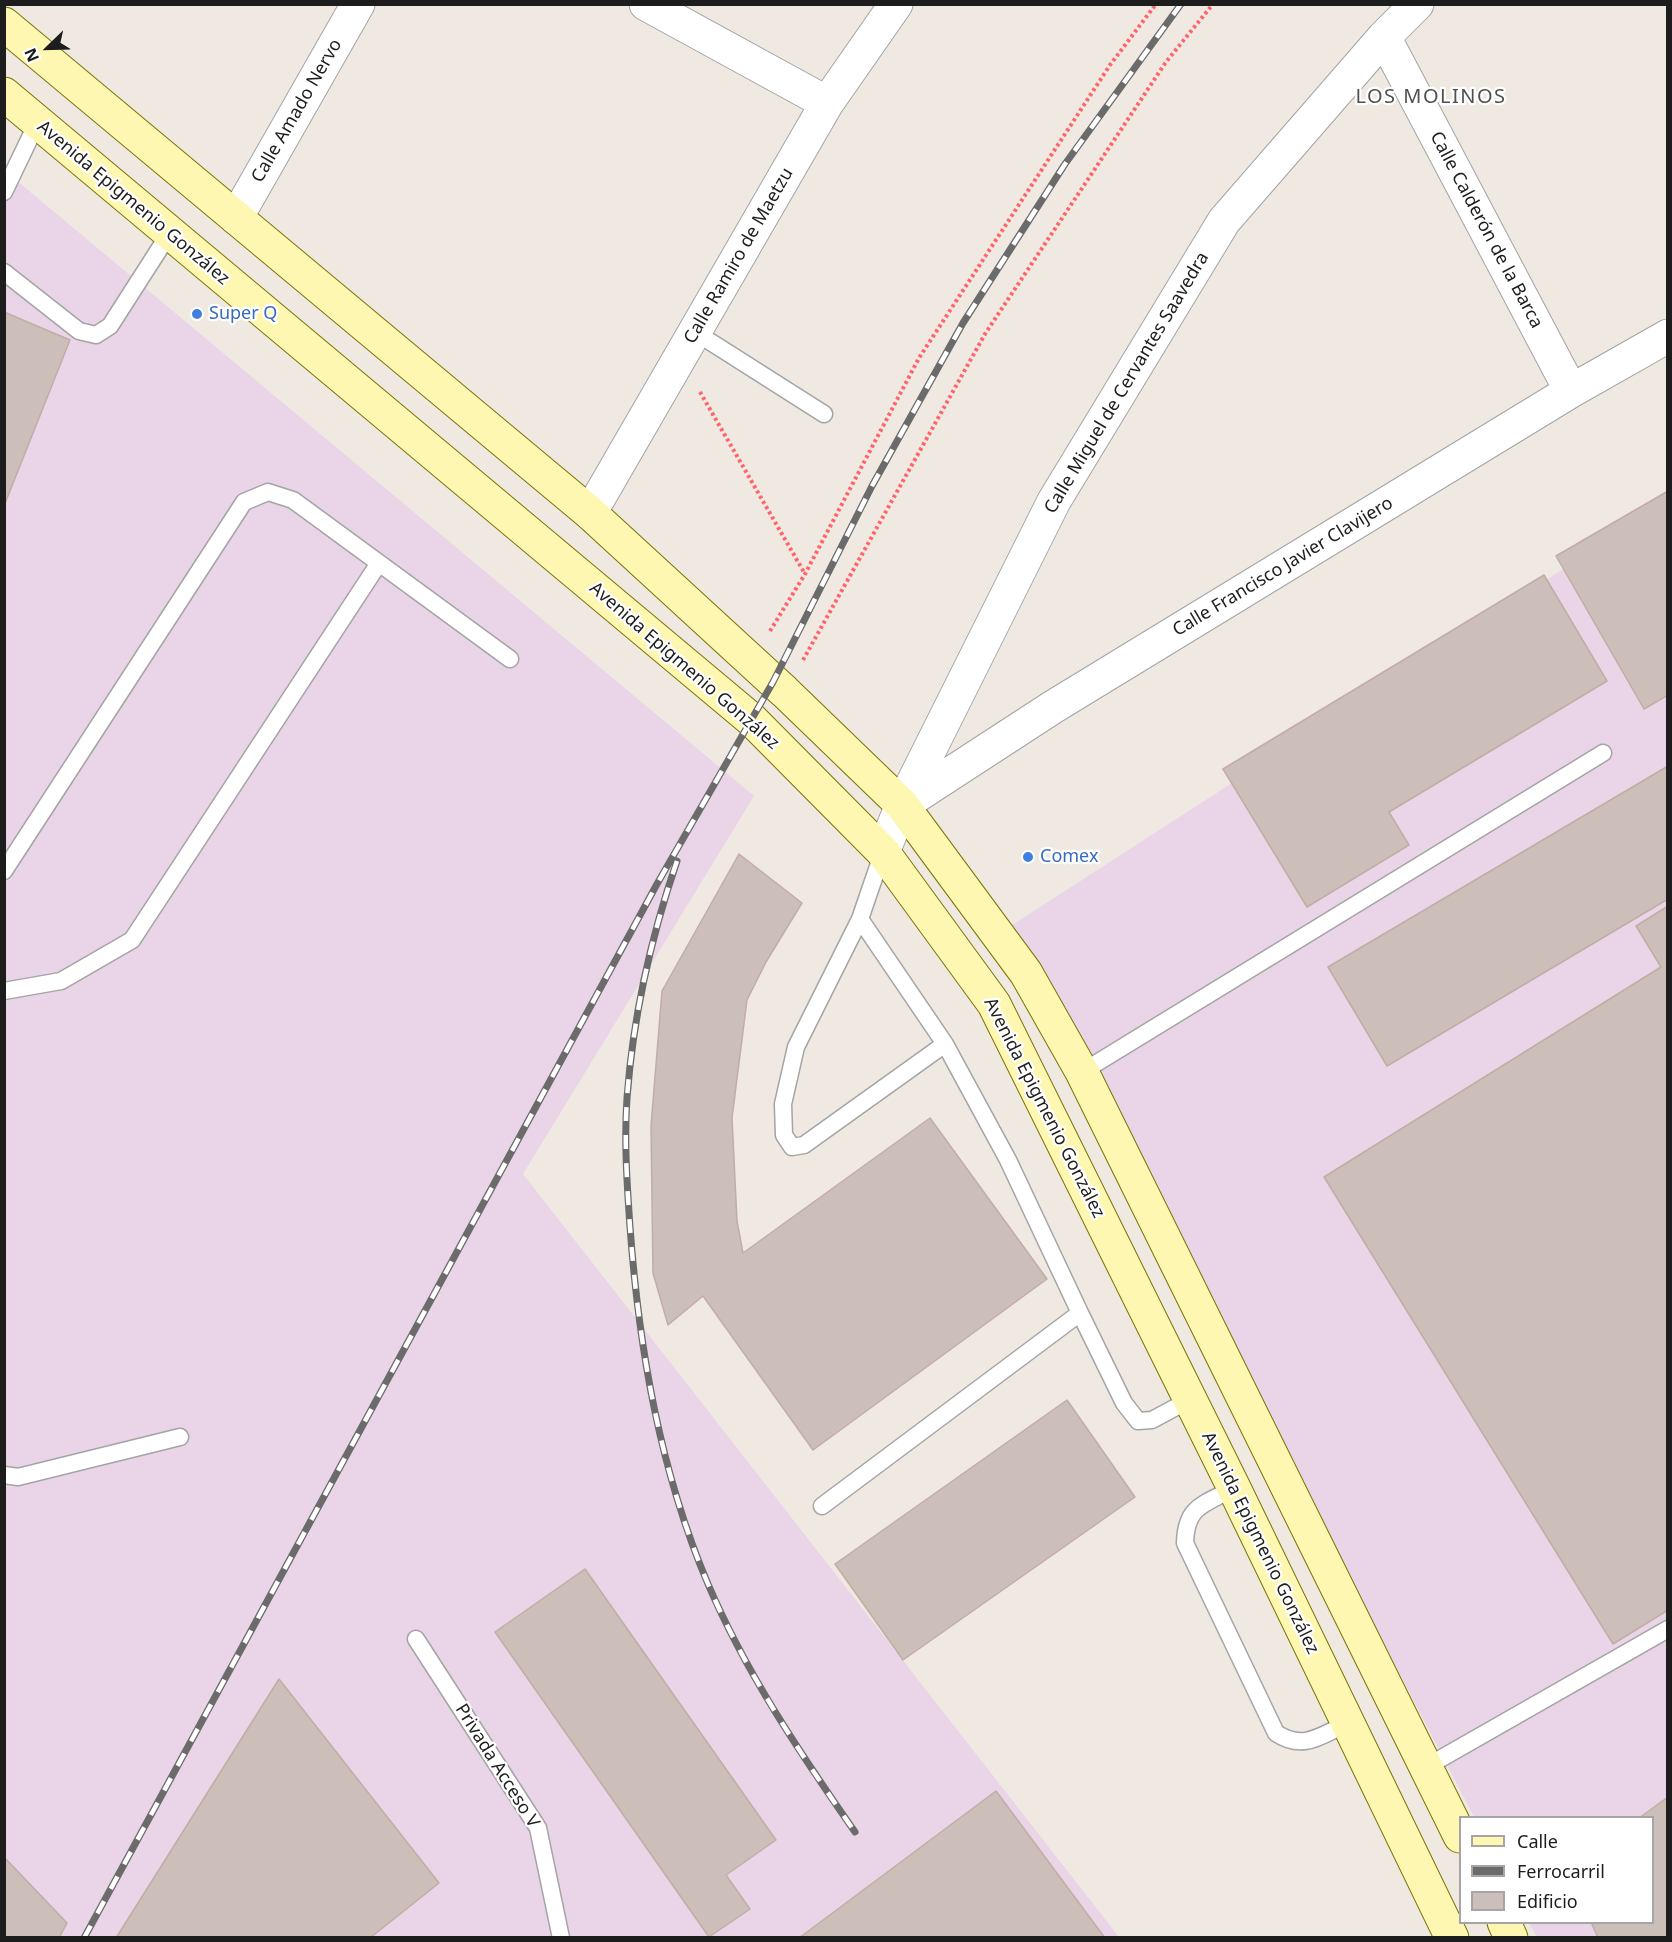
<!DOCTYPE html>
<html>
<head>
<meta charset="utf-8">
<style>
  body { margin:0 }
  #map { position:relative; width:1672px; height:1942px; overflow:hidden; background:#efe9e2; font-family:"Noto Sans",sans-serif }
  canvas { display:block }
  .frame { position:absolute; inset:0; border:6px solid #1d1d1d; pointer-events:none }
  .legend { position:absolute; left:1459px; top:1816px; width:195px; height:108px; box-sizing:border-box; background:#fff; border:2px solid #a5a5a5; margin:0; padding:8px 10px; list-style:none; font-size:18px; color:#1d1d1d }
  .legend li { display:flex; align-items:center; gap:12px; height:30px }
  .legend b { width:30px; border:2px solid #a5a5a5 }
  .north { position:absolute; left:18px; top:18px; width:60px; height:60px; -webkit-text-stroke:4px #fff; paint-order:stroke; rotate:247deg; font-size:16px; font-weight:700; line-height:24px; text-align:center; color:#1d1d1d }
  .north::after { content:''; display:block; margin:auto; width:21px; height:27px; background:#1d1d1d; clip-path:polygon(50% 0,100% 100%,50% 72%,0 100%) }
</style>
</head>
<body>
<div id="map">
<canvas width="1672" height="1942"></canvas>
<div class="frame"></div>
<ul class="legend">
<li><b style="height:8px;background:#fef7b2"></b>Calle</li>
<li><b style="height:8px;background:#6b6b6b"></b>Ferrocarril</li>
<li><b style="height:16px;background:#ccbeb8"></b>Edificio</li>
</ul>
<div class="north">N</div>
</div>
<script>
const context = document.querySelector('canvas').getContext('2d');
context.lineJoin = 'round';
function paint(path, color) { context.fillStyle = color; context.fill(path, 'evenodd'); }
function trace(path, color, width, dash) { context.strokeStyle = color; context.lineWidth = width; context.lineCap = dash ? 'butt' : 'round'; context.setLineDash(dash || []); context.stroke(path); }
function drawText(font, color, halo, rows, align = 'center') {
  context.font = font + ' "Noto Sans",sans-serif'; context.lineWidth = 4.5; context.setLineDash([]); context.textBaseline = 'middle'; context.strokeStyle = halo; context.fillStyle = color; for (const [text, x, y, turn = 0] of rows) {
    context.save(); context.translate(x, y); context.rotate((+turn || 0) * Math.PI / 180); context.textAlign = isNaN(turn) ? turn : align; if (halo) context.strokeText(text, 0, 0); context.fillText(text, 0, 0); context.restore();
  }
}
paint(new Path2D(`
  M4,170L754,796L523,1174L1119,1937H5Z
  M1667,502V1937H1537L1529,1923L1652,1922V1818L1474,1817L1171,1235L1003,931Z`), '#e9d4e8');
const building = new Path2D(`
  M4,312L70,340L4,506Z
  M1668,491V695L1644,709L1556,556Z
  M1544,575L1607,681L1389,812L1409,845L1307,907L1223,769Z
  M1668,766V899L1387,1066L1328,967Z
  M739,854L802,903L766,962L747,1000L732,1118L737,1221L743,1253L930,1118L1047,1279L813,1450L703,1296L668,1325L653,1273L651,1126L662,991Z
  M1668,906V1610L1613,1644L1324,1177L1661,967L1636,926Z
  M1067,1400L1135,1497L903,1660L835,1564Z
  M585,1569L776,1840L726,1875L750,1909L709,1937L495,1632Z
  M279,1679L439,1883L370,1938H116Z
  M996,1791L1105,1938H799Z
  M1668,1797V1938H1598L1591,1922H1652V1818H1639Z
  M4,1857L67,1923L59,1938H4Z`);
paint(building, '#ccbeb8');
trace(building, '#c2ada4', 1.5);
const lane = new Path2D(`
  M4,192L38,121
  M4,272L79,331L96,335L110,326L169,234
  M695,332L824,414
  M883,852L860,919L945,1044L1008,1160L1080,1313
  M4,871L244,502L268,492L293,500L510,659
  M860,919L796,1047L783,1104L784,1135L792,1147L804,1145L945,1044
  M4,991L61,981L132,940L379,563
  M1082,1072L1603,753
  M4,1475L18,1477L180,1437
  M1234,1488C1204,1505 1186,1505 1185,1543L1276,1733C1303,1751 1320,1736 1346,1724
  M822,1506L1080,1313L1124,1403L1138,1421L1152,1420L1191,1399
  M416,1639L538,1828L561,1938
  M1426,1767L1668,1629`);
const street = new Path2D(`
  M646,4L827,103
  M1384,37L1571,391
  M236,218L358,4
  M590,513L827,103L896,4
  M904,804L1053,707L1571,391L1668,336
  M883,852L902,805L1054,501L1224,221L1384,37L1417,4`);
const secondary = new Path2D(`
  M4,24L590,513L785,692L902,805L1026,973L1082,1072L1460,1836
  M4,94L752,720L883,852L994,1004L1234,1488L1452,1938
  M1504,1922L1511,1938`);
trace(lane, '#a4a4a4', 19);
trace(street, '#a4a4a4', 35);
trace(secondary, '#797400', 35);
trace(new Path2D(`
  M700,392L805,574
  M770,631L805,574L919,358L1110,65L1156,4
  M803,660L985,334L1166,62L1213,4`), '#ff646b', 4, [3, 3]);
trace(lane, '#fff', 16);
trace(street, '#fff', 33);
trace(secondary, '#fef7b2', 33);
const rail = new Path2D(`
  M677,861C651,937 633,1017 627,1098C624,1140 627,1184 630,1227C639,1349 660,1471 708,1584C746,1673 800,1753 855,1832
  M84,1938L657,884L773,682L872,486L963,323L1065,164L1181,4`);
trace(rail, '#6b6b6b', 7);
trace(rail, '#fff', 4.5, [14]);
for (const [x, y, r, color] of [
  [197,314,6,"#3f7fe0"],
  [1028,857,6,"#3f7fe0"]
]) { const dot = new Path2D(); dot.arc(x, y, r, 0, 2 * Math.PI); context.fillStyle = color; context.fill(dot); trace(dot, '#fff', 2); }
drawText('18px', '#1d1d1d', '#fff', [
  ["Calle Amado Nervo",297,111,-60],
  ["Avenida Epigmenio González",133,203,40],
  ["Calle Calderón de la Barca",1486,230,62],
  ["Calle Ramiro de Maetzu",739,256,-60],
  ["Calle Miguel de Cervantes Saavedra",1127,383,-59],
  ["Calle Francisco Javier Clavijero",1283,567,-31],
  ["Avenida Epigmenio González",684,666,41],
  ["Avenida Epigmenio González",1044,1108,63],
  ["Avenida Epigmenio González",1260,1543,64],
  ["Privada Acceso V",497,1766,58]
]);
drawText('18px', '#366cbe', '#fff', [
  ["Super Q",209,314],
  ["Comex",1040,857]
], 'left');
context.letterSpacing = '1.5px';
drawText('20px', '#505050', '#fff', [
  ["LOS MOLINOS",1431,97]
]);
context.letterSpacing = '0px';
</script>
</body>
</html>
